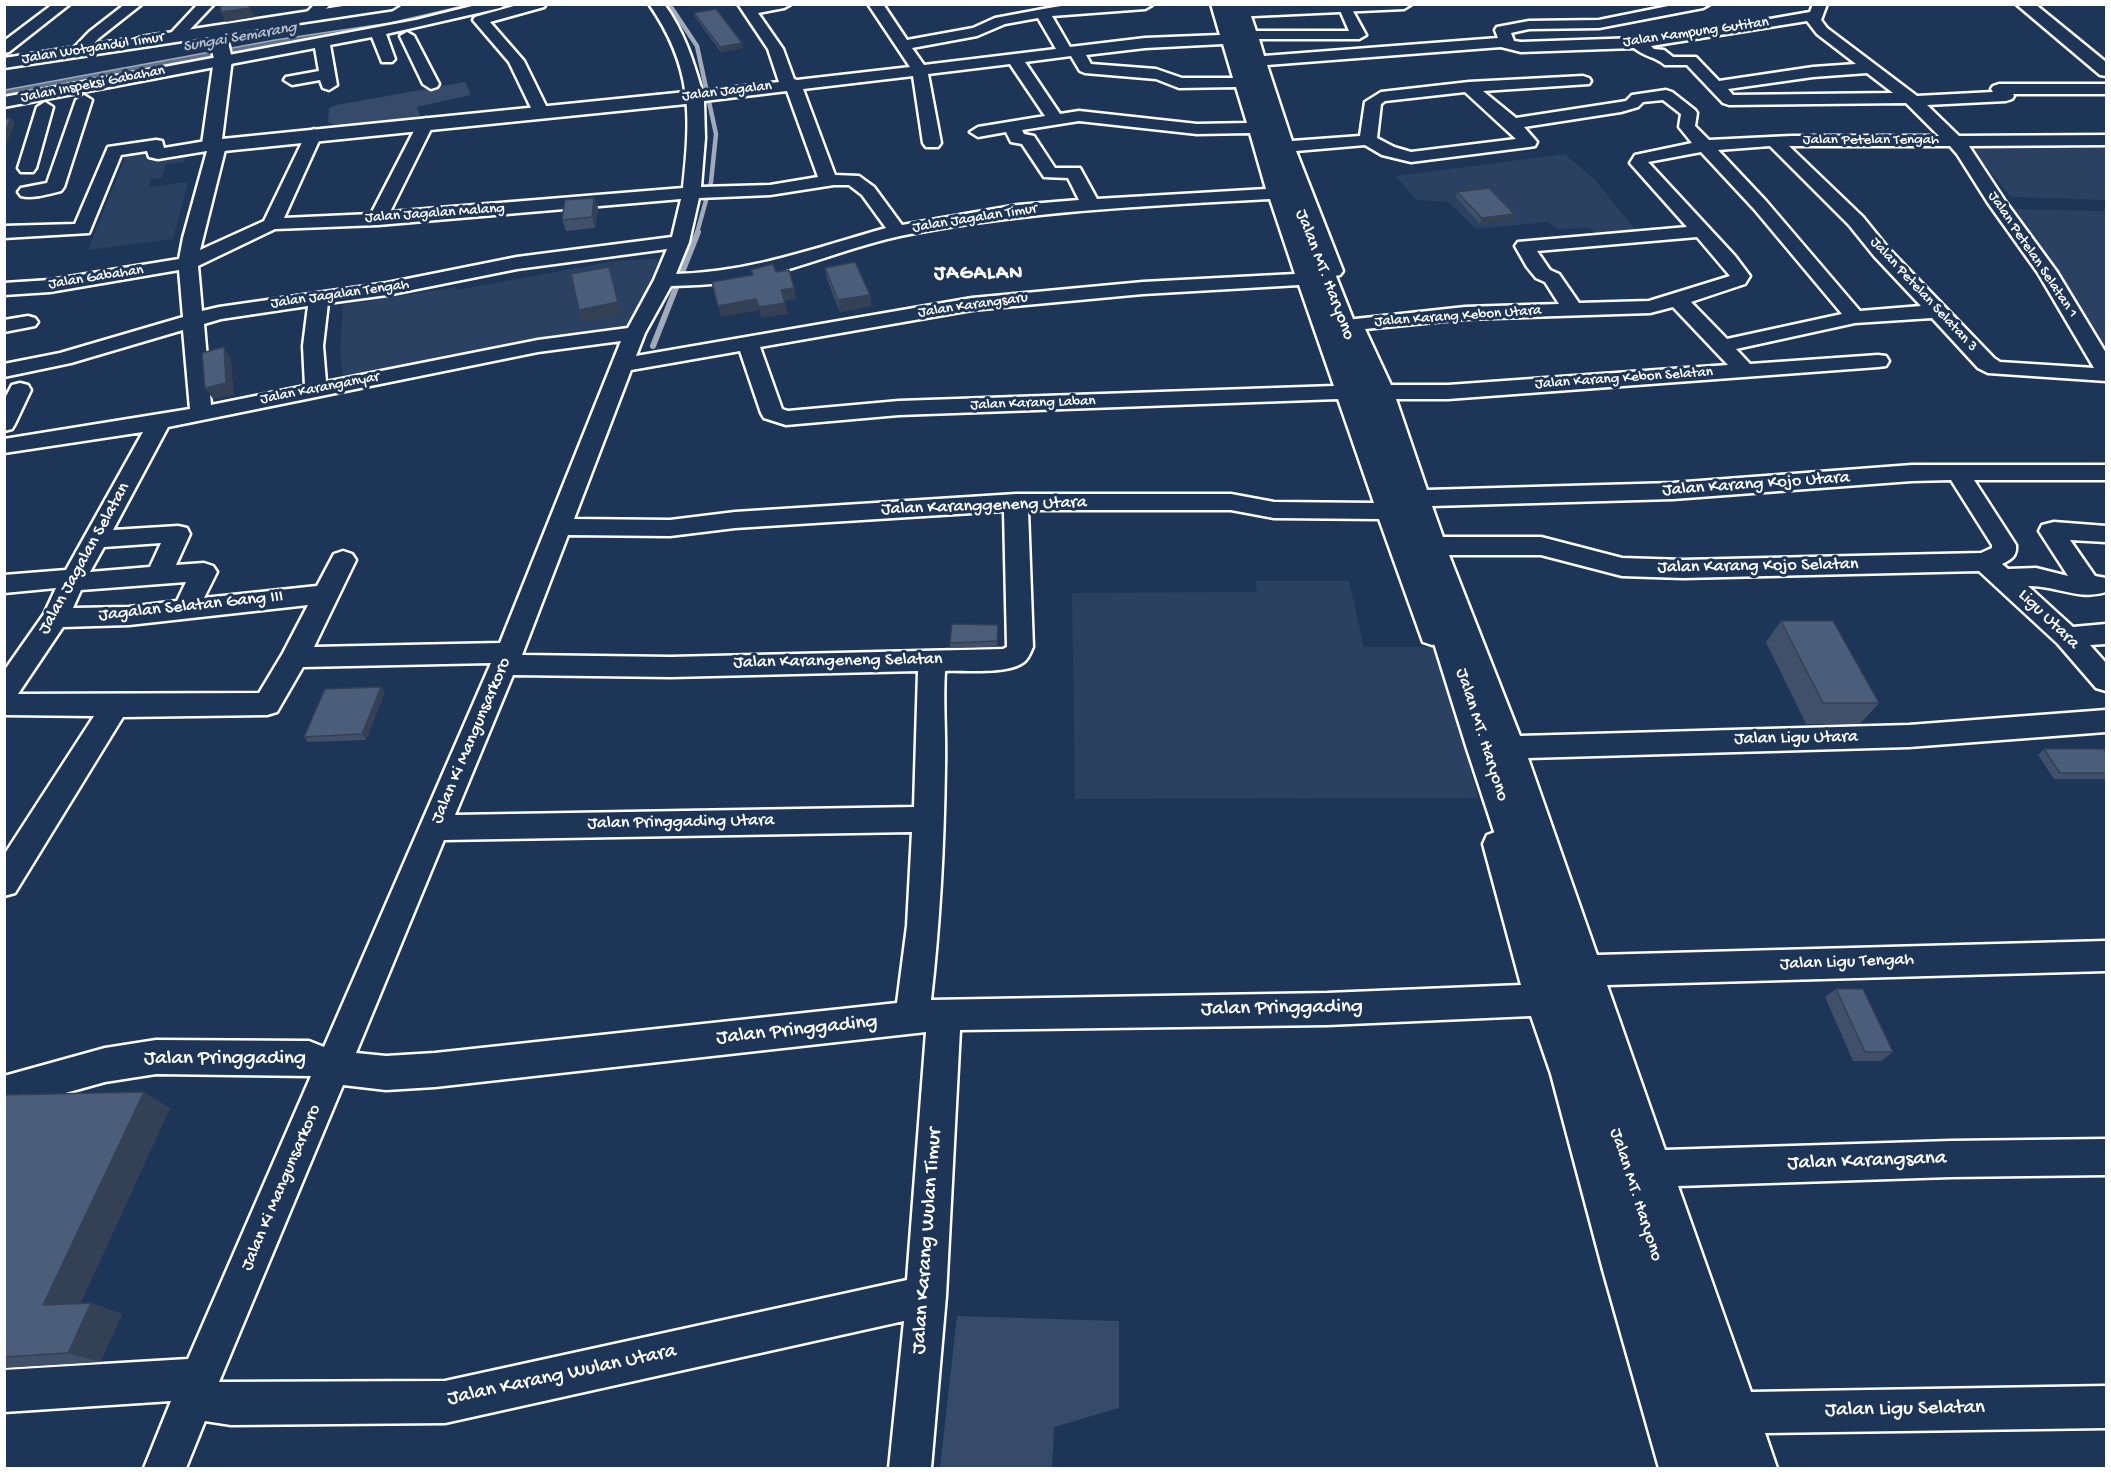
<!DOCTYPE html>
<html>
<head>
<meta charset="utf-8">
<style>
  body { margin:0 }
  #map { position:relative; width:2111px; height:1473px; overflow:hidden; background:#1d3557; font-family:"Gochi Hand",sans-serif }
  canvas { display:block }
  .frame { position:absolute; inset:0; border:6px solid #fff; pointer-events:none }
</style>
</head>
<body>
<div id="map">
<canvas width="2111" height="1473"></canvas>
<div class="frame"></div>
</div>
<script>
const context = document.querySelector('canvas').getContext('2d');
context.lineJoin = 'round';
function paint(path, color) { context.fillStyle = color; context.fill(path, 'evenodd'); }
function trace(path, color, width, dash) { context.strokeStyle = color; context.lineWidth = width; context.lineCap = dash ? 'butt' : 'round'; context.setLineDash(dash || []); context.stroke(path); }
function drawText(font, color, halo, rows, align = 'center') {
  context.font = font + ' "Gochi Hand",sans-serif'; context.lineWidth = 6; context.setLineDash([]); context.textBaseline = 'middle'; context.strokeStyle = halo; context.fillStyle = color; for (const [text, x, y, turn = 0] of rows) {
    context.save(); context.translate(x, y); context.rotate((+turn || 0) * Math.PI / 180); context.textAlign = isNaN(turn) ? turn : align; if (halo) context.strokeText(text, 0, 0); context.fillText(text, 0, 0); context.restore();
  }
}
paint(new Path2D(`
  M1967,143H2106V200L2011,197Z
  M155,147L186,152L185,162L166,164L162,178L151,179L149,187L188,182L173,239L88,250L128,151Z
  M1565,154L1596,181L1638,233L1604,236L1588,228L1558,229L1548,222L1476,229L1448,202L1417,200L1395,176Z
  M2012,209L2106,211V353Z
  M664,258L629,326L343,376L340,350L343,305L456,287L457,290L615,261Z
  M1255,581H1349L1364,647H1436L1478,798L1075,799L1072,593L1257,592Z`), '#2a4161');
paint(new Path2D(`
  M465,82L471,95L417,107L421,119L340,127L328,122L329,108L336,105Z
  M957,1316L1119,1321V1408L1054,1427L1052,1468H940Z`), '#364b69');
const water = new Path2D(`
  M467,5H494L406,25L5,100V90L275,40L390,23Z`);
paint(water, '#617289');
trace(water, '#a0aab8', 1.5);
trace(new Path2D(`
  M669,4L697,46L716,134L711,182L697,233`), '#a0aab8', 4.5);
trace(new Path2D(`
  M653,346L698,232`), '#a0aab8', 6);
const street = new Path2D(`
  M53,4H70L9,52L4,53V41Z
  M125,4H142L99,38L83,55H73L70,52L89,32Z
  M198,4H214L181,39H171L169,36L171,33Z
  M315,4H331L316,18H306L304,15Z
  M480,4H507L500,8L386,34L395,59L392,62H382L372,37L330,45L337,85L329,90L323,88L320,80L292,85L284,80L286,77L319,71L315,48L4,107V97L416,20Z
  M521,4H546L544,7L490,22L524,61L549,112L541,117L533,112L509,62L473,20L475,17Z
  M649,4H664C684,31 693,60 702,91L779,82L768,49L738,4H791L784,8L758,13L783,49L794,79L797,80L910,67L868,4H883L907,40L973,28L995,18L1043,9L1073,4L1152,5L1145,9L1052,16L1070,47L1145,38L1220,35L1211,4H1225L1234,32L1241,31L1233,4H1247L1256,31H1349L1339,8L1341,5L1349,4L1366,35L1359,39H1259L1264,56L1498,38L1495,30L1497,27L1529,21L1599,20L1678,4H1710L1703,8L1599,28L1529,29L1511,33L1514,41L1521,42L1638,38L1690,33L1810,12L1813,4H1827L1821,20L1827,28L1917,96L1993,92L1991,89L1993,86L1999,84H2106V94H2013L2014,96L2012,99L2006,101L1927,105L1959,136L2106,135V145L1969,146L2005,201L2057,272L2106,353V381L1988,373L1978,368L1932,318L1855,323L1736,349L1750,364L1878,355L1886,356L1889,361L1886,366L1878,367L1448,399H1396L1427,490L1673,483L1912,465H2106V480H1974L2016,545C2017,556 2012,559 2002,564L2008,569L2036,568L2068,576L2039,531L2042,525L2054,522L2106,526V542L2070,540L2095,576L2106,578V592C2079,601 2055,585 2028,586L2073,627L2106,624V644L2090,645L2106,663V691L2096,688L2058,644L1979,571L1683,578L1622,576L1541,555H1449L1520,736L1909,725L2106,710V732L1909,747L1528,758L1597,955L2106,941V971L1607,985L1665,1150L1951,1141L2106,1139V1175L1951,1177L1678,1186L1751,1392L2106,1386V1428L1765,1433L1777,1468H1735L1723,1434L1706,1428L1700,1413L1706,1398L1711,1396L1641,1187L1625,1182L1620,1169L1625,1156L1630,1154L1576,991L1561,1005L1587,1074L1641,1270L1701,1468H1659L1603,1270L1551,1074L1531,1016L1327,1025L960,1030L946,1296L931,1468H889L904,1321L445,1423L231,1425L205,1421L186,1468H144L171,1401L4,1412V1370L188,1359L311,1076L156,1074L105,1082L4,1110V1076L105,1048L156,1040L309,1041L324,1047L491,663L303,667L277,712L267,715L123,717L15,893L4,896V855L94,716L4,715V671L44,614L56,588L4,593V575L66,570L143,432L4,453V439L190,409L183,330L71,363L4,377V364L60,353L183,317L179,270L50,292L4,295V283L50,280L179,259L183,238L207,151L158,159L149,157L147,151L121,155L89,233L4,238V226L75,224L108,147L156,140L162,141L164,148L212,140L223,142L226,146L200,250L264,221L306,134L314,129L322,134L284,218L371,214L418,123L426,118L434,123L390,212L683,188C691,116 693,67 649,4ZM1038,18L1056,49L924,65L912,48L977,36L1005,24ZM1807,21L1817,34L1856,64L1813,67L1719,81L1696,57H1673L1664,50L1654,49L1651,46ZM1245,43L1249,57L1243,60L1238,44ZM1223,44L1233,78H1182L1156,69L1091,64L1086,55L1145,48ZM1501,47L1521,52L1634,48C1647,58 1654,56 1665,65H1687L1723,103L1729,105L1906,103L1939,136H1791L1709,140L1695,126L1697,113L1695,110L1672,92L1666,90L1632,95L1626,101L1620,102L1516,118L1483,91L1589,84L1591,81L1589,78L1583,76L1469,82L1381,92L1365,102L1360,136L1292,141L1267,65ZM1071,56L1080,71L1085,73L1156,79L1179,88L1236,87L1247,123L1197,124L1079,111L1060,114L1025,62ZM1010,64L1045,116L978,127L970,132L978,137L1006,132L1011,142L1022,144L1044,177L1068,178L1079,200L1018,205L902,225L874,187L859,176L835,175L803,89L913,76L923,143L926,147H938L941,143L928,74ZM1245,66H1252L1256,77H1249ZM1867,73L1893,93L1733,95L1728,89L1813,77ZM1258,86L1269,122H1263L1252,87ZM787,91L818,177L770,185L701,187L705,138L704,101ZM1465,92L1516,139L1411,152L1394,147L1377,138L1381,104L1385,101ZM1663,100L1681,114L1679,127L1692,143L1635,155L1630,163L1687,227L1518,242L1515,246L1527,267L1536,278L1545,282L1559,304L1465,307L1337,321L1334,325L1337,329L1348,331L1347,333L1369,385H1355L1319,284L1333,282L1335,276L1340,275L1343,271L1296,151L1365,145L1382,155L1411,162L1529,147L1535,146L1537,142L1524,127L1621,112L1638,107L1643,102ZM1079,121L1197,134L1250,133L1266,189L1097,199L1080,168H1055L1034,136L1024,134L1022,130ZM1272,131L1276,143L1270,144L1266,132ZM1770,146L1849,225L1874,256L1921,306L1860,311L1766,201L1718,150ZM1789,146H1950L1957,154L1988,203L2038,273L2094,368L2000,362L1994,358L1888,248L1863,217ZM1273,152L1279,153L1292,188H1284ZM1701,152L1754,209L1842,314L1727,339L1691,302L1745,284L1750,276L1735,256L1648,162ZM834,185H849L862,195L886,228C815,248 751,272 676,274L689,242L699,198L770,195ZM1296,197L1323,271L1324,272L1314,273L1288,199ZM681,199L672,237L517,257L387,283L219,307L202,311L198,266L275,229L378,225ZM1270,199L1295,274L1143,282L972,298L636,356L645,333L671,286C707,285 744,283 778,272C819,261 858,245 900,236C1022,211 1146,206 1270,199ZM1697,237L1730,276L1649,301L1579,303L1559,274L1550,270L1537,251ZM667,249L654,280L628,328L538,340L326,382L323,346L328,303L387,295L517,269ZM1299,285L1334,386L899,401L788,411L782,409L760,347L972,310L1143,294ZM308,306L303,346L305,386L211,405L204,324L221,319ZM1673,307L1728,365L1448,385H1391L1365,329L1465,319L1650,313ZM621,341L500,643L314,647L356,560L352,554L343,551L334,554L317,586L204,598L217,572L213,566L204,563L176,565L190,534L187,528L178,526L113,530L168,427L538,352ZM740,351L761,413L764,418L786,425L899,415L1338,399L1374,503L1274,502L1231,494H1016L735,512L670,520L574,519L631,370ZM1360,399H1374L1403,492L1395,496ZM1951,480L1992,545V548L1981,553L1683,560L1622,558L1541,537H1443L1432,506L1673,499L1912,481ZM1028,510H1231L1274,518L1379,519L1423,642L1432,645L1456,641L1491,737L1482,740L1478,748L1482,756L1499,759L1524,834L1498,831L1487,835L1483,844L1521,985L1327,993L931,1000C940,922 944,845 945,767C946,735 943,703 945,671C965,670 1013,675 1026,660C1029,657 1031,651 1033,647ZM1004,511L1007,647L1003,649L671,657L522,655L568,535L670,536L735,528ZM1412,518L1418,538L1411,540L1403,519ZM161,543L150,567L90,572L104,547ZM1416,554L1424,555L1450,625H1442ZM186,582L177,601L129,607L73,608L81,590ZM308,605L283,653L259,693L18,694L63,627L129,625ZM918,671L914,807L455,815L513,675L671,677ZM912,832L907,926L897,1003L435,1053L386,1056L356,1053L444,840ZM1529,850L1567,963L1551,972L1517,857L1528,853ZM926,1032L907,1280L445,1381L219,1382L343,1085L386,1090L435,1087Z
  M407,32L414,36L439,84L437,87L431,89L423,84L400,36Z
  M84,95L92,100L64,187L61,191C49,194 33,199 21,196L18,192L21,188L47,183L76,100Z
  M45,102L53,107L36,168L33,172H21L18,168L37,107Z
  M28,316L35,318L38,322L35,326L4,332V320Z
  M20,383L28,385L31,390L15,424L12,429L4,431V400L12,385Z`);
const secondary = new Path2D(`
  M356,4H400L392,9L226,34L232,59L222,139L696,91L703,93L705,97L703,101L696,103L214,152L207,150L202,144L214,59L209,37L4,68V58Z
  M1286,4H1412L1404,9L1232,17L1224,12L1232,7Z`);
const primary = new Path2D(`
  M1222,4H1238L1289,158L1380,387L1501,749L1682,1271L1745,1468H1696L1638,1271L1467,749L1354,387L1269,158Z`);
const highway = new Path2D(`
  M2016,4H2035L2106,62V76L2100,75Z`);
trace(street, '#fff', 5);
trace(secondary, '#fff', 5);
trace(primary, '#fff', 5);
trace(highway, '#fff', 5);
paint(street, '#1d3557');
paint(secondary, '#1d3557');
paint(primary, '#1d3557');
paint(highway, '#1d3557');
paint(new Path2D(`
  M694,13L743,48L721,52L695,17Z
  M1457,192L1514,214L1512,220L1480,224L1456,197Z
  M594,198L598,208L595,228L566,231L562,220Z
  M825,268L870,295L871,306L840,312L827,279Z
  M1781,621L1879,703L1860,724H1806L1766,642Z
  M998,625L997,647L950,648V643Z
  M385,692L366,740L308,742L304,737Z
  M2044,749L2106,753V779H2054L2038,755Z
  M1836,989L1893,1052L1881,1061H1853L1825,997Z
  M4,1095L170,1108L80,1304L91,1303L122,1314L100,1362L4,1368Z`), '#405068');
paint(new Path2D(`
  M250,8L255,17L226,22L221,12Z
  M742,43L743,48L721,52L720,47Z
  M11,118L15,123L4,150V135Z
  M594,198L598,208L595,228L592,217Z
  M1514,214L1512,220L1480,224L1482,218Z
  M609,267L622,314L583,322L579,310Z
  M794,288L796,299L784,301L781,290Z
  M870,295L871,306L840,312L838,300Z
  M756,299L759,310L721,317L718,306Z
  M785,303L788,314L761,318L759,307Z
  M224,347L231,359L234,395L213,399L205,388Z
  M381,687L385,692L366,740L362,734Z
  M144,1092L170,1108L75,1315L43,1305Z
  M91,1303L122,1314L100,1362L68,1353Z`), '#344155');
const building = new Path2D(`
  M221,4H248L250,8L221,12Z
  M716,9L742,43L720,47L694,13Z
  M11,118L4,135V119Z
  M1489,188L1514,214L1482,218L1457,192Z
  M594,198L592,217L562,220L565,200Z
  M855,262L870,295L838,300L825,268Z
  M773,264L776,272L789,270L794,288L781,290L785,303L759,307L756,299L718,306L712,282L753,275L751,270Z
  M609,267L618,302L579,310L571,274Z
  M224,347L226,383L205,388L202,353Z
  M1781,621H1833L1879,703H1823Z
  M952,624L998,625L997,641L950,643Z
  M381,687L362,734L304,737L325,689Z
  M2044,749H2104L2106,753V773H2060Z
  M1836,989H1863L1893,1052H1865Z
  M144,1092L43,1305L91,1303L68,1353L4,1357V1095Z`);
paint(building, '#4a5d79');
trace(building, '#344155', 1.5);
drawText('15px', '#fff', '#1d3557', [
  ["Jalan Kampung Gutitan",1696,33,-8],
  ["Jalan Wotgandul Timur",93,49,-9],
  ["Jalan Inspeksi Gabahan",93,85,-11],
  ["Jalan Jagalan",727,92,-7],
  ["Jalan Petelan Tengah",1871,141],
  ["Jalan Jagalan Malang",435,214,-4],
  ["Jalan Jagalan Timur",975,219,-9],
  ["Jalan Petelan Selatan 1",2032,255,56],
  ["Jalan Gabahan",96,278,-9],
  ["Jalan Jagalan Tengah",340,295,-8],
  ["Jalan Petelan Selatan 3",1923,295,47],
  ["Jalan Karangsaru",973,306,-8],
  ["Jalan Karang Kebon Utara",1458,317,-4],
  ["Jalan Karang Kebon Selatan",1624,379,-4],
  ["Jalan Karanganyar",320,389,-11],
  ["Jalan Karang Laban",1033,404,-2]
]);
drawText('italic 16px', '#b8c0ca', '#1d3557', [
  ["Sungai Semarang",240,38,-10]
]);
drawText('18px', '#fff', '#1d3557', [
  ["Jalan MT. Haryono",1324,275,69],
  ["Jalan Karang Kojo Utara",1756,485,-4],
  ["Jalan Karanggeneng Utara",984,507,-2],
  ["Jalan Jagalan Selatan",85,559,-61],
  ["Jalan Karang Kojo Selatan",1758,567,-1],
  ["Jagalan Selatan Gang III",191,607,-6],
  ["Ligu Utara",2048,620,44],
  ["Jalan Karangeneng Selatan",838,662,-1],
  ["Jalan MT. Haryono",1481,735,72],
  ["Jalan Ligu Utara",1796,739,-1],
  ["Jalan Ki Mangunsarkoro",472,741,-67],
  ["Jalan Pringgading Utara",681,823,-1],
  ["Jalan Ligu Tengah",1847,963,-2],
  ["Jalan Ki Mangunsarkoro",282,1188,-67],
  ["Jalan MT. Haryono",1635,1195,72]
]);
context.letterSpacing = '1.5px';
drawText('bold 20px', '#fff', '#1d3557', [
  ["JAGALAN",979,275]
]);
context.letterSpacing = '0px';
drawText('21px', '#fff', '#1d3557', [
  ["Jalan Pringgading",1282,1009,-1],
  ["Jalan Pringgading",797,1031,-6],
  ["Jalan Pringgading",225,1060],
  ["Jalan Karangsana",1867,1162,-2],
  ["Jalan Karang Wulan Timur",928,1241,-86],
  ["Jalan Karang Wulan Utara",562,1376,-12],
  ["Jalan Ligu Selatan",1905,1410,-1]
]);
</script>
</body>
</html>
